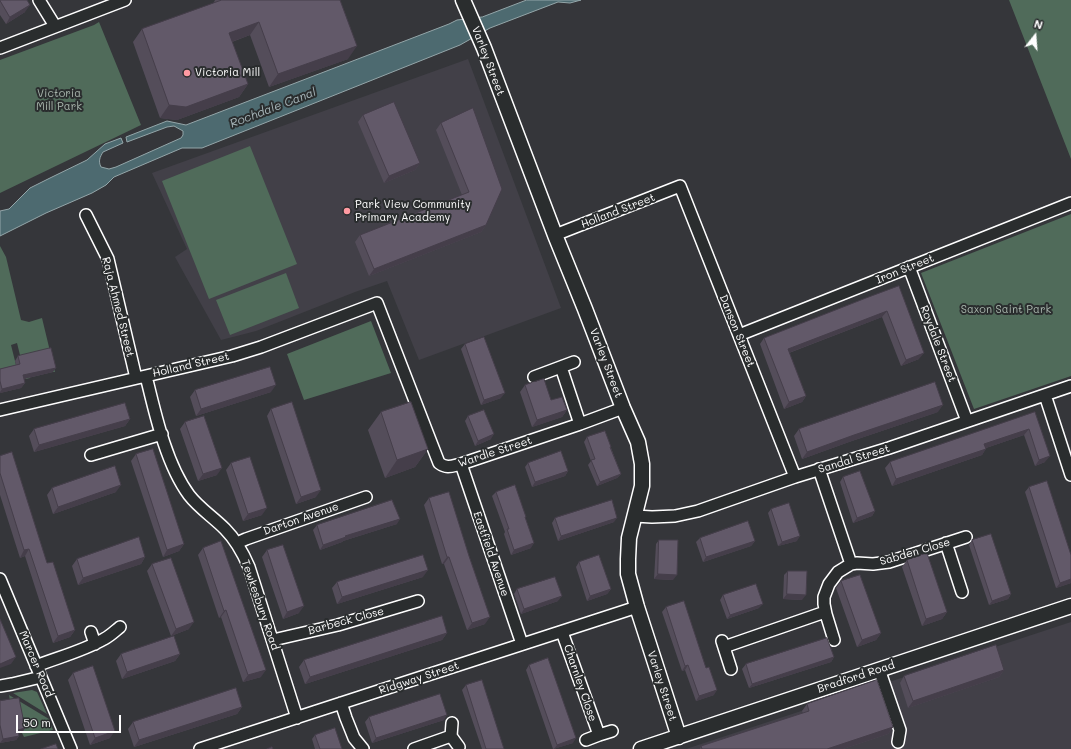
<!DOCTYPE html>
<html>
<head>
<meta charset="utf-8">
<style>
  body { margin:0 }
  #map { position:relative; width:1071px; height:749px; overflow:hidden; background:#35363a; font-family:Mali,sans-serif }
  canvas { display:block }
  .north { position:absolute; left:1015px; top:16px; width:40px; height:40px; -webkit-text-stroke:3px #2a2d2e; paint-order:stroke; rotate:17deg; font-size:11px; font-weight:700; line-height:16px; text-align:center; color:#fff }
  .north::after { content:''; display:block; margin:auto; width:14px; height:18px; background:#fff; clip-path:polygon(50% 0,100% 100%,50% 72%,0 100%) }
  .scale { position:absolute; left:16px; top:715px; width:105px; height:18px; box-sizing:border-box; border:2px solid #fff; border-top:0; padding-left:5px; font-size:12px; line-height:14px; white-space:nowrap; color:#fff; -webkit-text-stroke:3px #2a2d2e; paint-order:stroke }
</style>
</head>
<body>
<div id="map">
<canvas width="1071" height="749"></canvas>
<div class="north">N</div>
<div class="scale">50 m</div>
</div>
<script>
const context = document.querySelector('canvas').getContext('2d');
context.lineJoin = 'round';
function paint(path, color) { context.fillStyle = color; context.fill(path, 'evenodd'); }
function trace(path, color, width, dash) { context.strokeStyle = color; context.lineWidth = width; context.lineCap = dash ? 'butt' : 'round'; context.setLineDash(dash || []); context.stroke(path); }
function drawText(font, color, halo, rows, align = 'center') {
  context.font = font + ' Mali,sans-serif'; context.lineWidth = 4; context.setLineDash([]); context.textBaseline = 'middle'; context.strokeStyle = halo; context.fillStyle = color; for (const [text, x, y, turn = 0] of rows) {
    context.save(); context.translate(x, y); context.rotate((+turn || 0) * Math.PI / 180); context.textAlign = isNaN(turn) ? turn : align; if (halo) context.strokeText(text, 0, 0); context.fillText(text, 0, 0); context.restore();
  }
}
paint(new Path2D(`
  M468,59L561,308L419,360L387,281L355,292L256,331L221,340L175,257L187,249L152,173Z
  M1071,622V749H686Z`), '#424048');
paint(new Path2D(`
  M1009,0H1071V159Z
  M99,22L141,125L0,193V60L94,25Z
  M250,146L297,264L209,299L162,181Z
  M1071,214V376L974,409L921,273Z
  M0,246L6,257L21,320L29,322L42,318L55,372H53L25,359L30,378L26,379L17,343L11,345L17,369L0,373Z
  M286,273L299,308L230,335L216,300Z
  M371,321L391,373L304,400L287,354Z
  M32,690L37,692L47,714L13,693Z
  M9,695L49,719L53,730L24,737L22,733H0L14,722Z`), '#506b5a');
const water = new Path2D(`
  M527,0H581L570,3L558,2L490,28L460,45L202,148H182L114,177L106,185L92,193L46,213L0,236V211L9,209L30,188L50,178L87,160L105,144L121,138L123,143L103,152C100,157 98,161 101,167L109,169L116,167L181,138L183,135V131L174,126L167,127L127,142L126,137L167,121L186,125L449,24L457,20L482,17Z`);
paint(water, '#4d6a70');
trace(water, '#94a6a9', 1);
const minor = new Path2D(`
  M39,0L55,26
  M0,48L125,0
  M86,215L108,259L136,378
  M555,235L680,186L795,477
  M909,267L967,421
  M739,335L1071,203
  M561,367L580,424
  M146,376C155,413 166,464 189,495C199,508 213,517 225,529C236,540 243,553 249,567L297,718
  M534,377L574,362
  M1045,395L1071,475
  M0,410L232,356L261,347L377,303L439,463C447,469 452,466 461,464L580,424L623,408
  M91,455L162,434
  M461,464L522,644
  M819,469L851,564
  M635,516L652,517L675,516L698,511L795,477L889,448L1071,386
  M237,543L246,539L366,497
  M946,543L962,592
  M0,579L71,749
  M91,632L95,644
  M562,632L599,735
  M273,640L338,625L418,601
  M834,640L826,614L824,604V597L829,584L838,572L851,564L857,563L873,564L889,562L966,537
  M722,641L731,669
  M724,647L825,612
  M36,666C59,657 83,651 104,639C110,636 115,631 120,627
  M879,669L900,730L898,742
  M0,686L12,684L41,677
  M341,703L346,718L354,738L363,749
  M452,723L451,736L459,747
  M586,740L599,735L612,731
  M200,749L637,607
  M414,749L451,736`);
const tertiary = new Path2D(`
  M463,0L484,48L555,235L585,309L623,408L638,442L642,464V486L629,538L628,559V574L637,607L679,737
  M641,749L1071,606`);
trace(minor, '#fff', 14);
trace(tertiary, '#fff', 17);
trace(minor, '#2a2d2e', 11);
trace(tertiary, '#2a2d2e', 14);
paint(new Path2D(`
  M0,0L25,12L6,24L0,15Z
  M215,0H340L348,59L269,87L250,35L232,42L248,84L239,97L177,120L160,118L133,42L142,29L213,4Z
  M363,115L420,163L415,170L384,183L358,122Z
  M441,123L486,225L481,232L369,276L355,242L360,235L462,195L436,130Z
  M899,286L919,359L901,366L882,317L789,353L806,396L802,402L784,409L760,344L764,338Z
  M465,344L501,398L481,405L461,349Z
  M18,356L53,372L24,379L25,383L21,388L0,393V369L16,365L15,361Z
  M525,385L551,400L567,410L562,417L532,427L520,392Z
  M195,390L271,392L196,416L190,397Z
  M271,409L316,497L296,504L267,416Z
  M381,412L428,449L415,467L385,478L368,430Z
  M938,412L849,442L802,459L794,436L799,429Z
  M1035,412L1045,462L1035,466L1024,435L986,448L982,455L892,486L885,468L890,462Z
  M468,416L491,439L475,446L465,421Z
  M130,419L125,426L34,452L29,436L34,429Z
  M185,422L217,475L198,481L180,429Z
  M587,437L611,447V448L621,474L617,478L597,486L588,465L591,461L584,442Z
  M136,454L184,544L179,551L163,557L131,461Z
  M0,456L47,563L75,630L70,637L53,643L25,556L20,558L0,495Z
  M231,463L262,515L243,521L226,470Z
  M528,463L568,471L565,476L532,487L525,467Z
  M843,477L875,511L872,516L853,523L840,482Z
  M1029,487L1071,555V583L1056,588L1025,492Z
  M52,488L116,492L53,514L47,495Z
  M496,492L525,518L531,548L511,555L504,534L505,532L492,496Z
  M429,498L485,624L467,630L444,564H442L424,505Z
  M771,509L797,541L778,546L768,513Z
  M555,518L614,522L558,541L552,523Z
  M397,524L343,541L342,542L320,550L313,530L317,525Z
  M700,538L755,541L751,546L703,562L696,542Z
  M659,540L673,580L654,579L656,544Z
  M972,540L1011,594L1008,599L989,605L969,545Z
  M203,548L261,677L243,682L221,617L219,618L198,555Z
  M267,550L299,613L283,619L262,557Z
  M145,557L141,564L78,585L72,566L77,559Z
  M907,560L947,612L942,619L922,626L902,567Z
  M579,562L611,589L607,594L587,601L576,567Z
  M152,564L189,629L171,636L147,571Z
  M788,571L802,600L783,599L784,575Z
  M423,577L337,604L332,588L337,582Z
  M841,581L881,633L876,640L857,647L836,588Z
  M517,589L558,601L521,614L514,594Z
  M723,595L759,608L727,619L720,600Z
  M666,607L714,695L696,701L685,670L682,671L662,612Z
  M447,633L442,640L305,684L299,667L304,660Z
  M121,654H180L175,661L122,679L116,661Z
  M834,657L831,662L749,688L742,669L746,664Z
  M529,665L573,743L553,749L526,670Z
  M1004,670L999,677L908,708L900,683L904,676Z
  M73,673L110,738L90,745L68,680Z
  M466,685L504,749H482L462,690Z
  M0,701L25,728L22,733H18L19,736L16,740L0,743Z
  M807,704L893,727L888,734L843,749H700L701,746L803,713L802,711Z
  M242,707L237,714L134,747L128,729L133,722Z
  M369,717L444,720L372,743L365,722Z
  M315,735L342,749H315L312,739Z`), '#544d5a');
paint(new Path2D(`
  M30,5L25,12L6,24L10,17Z
  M259,22L250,35L220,46L229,33Z
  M357,46L348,59L269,87L278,74Z
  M248,84L239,97L177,120L160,118L169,105Z
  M420,163L415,170L384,183L389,176Z
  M486,225L481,232L369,276L374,269Z
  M887,311L882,317L783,355L788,349Z
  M924,353L919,359L901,366L906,360Z
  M56,368L53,372L19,380L23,375Z
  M25,383L21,388L0,393V392L2,389Z
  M276,385L271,392L196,416L201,409Z
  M505,393L501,398L481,405L484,400Z
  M806,396L802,402L784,409L789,402Z
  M943,405L938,412L849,442L802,459L807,452L854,435Z
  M567,410L562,417L532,427L537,420Z
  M130,419L125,426L34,452L39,445Z
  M1029,429L1024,435L980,450L984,444Z
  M494,434L491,439L475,446L478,441Z
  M428,449L415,467L385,478L397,460Z
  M986,449L982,455L892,486L896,479Z
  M1050,456L1045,462L1035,466L1039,460Z
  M222,468L217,475L198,481L203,474Z
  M568,471L565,476L532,487L535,482Z
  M621,474L617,478L597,486L600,482Z
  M121,485L116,492L53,514L58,507Z
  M321,490L316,497L296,504L301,497Z
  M267,508L262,515L243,521L248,514Z
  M875,511L872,516L853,523L857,518Z
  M617,518L614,522L558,541L561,536Z
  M400,519L397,524L343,541L342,542L320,550L323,545L345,536Z
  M800,536L797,541L778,546L782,542Z
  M755,541L751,546L703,562L706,557Z
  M534,543L531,548L511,555L514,550Z
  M184,544L179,551L163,557L167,550Z
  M29,549L25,556L20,558L24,550Z
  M145,557L141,564L78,585L83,578Z
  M447,557H449L444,564H442Z
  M428,570L423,577L337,604L342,597Z
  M658,574L677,575L673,580L654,579Z
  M1071,579V583L1056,588L1060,583Z
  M611,589L607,594L587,601L590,596Z
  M787,594L806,595L802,600L783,599Z
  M1011,594L1008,599L989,605L992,601Z
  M562,596L558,601L521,614L524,609Z
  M763,604L759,608L727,619L730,615Z
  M304,606L299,613L283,619L287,612Z
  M226,610L221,617L219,618L224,611Z
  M947,612L942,619L922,626L926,619Z
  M490,617L485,624L467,630L472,623Z
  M194,622L189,629L171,636L176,629Z
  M75,630L70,637L53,643L58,636Z
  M447,633L442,640L305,684L310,677Z
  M881,633L876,640L857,647L862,640Z
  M180,654L175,661L122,679L127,672Z
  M16,657L11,664L0,668V664Z
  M834,657L831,662L749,688L752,684Z
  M688,665L685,670L682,671L685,666Z
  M266,670L261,677L243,682L248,675Z
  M1004,670L999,677L908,708L913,701Z
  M717,690L714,695L696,701L699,696Z
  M242,707L237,714L134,747L139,740Z
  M447,715L444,720L372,743L376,738Z
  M893,727L888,734L843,749H827Z
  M25,728L22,733L15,734L18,730Z
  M115,731L110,738L90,745L95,738Z
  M19,736L16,740L0,743L3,739Z
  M576,738L573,743L554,749L557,745Z`), '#453e4a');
const building = new Path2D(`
  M0,0H27L30,5L10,17Z
  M222,0H340L357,46L278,74L259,22L229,33L248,84L186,107L169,105L142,29Z
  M394,102L420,163L389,176L363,115Z
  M473,108L502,189L486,225L374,269L360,235L469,192L441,123Z
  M899,286L924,353L906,360L887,311L788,349L806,396L789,402L764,338L866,298Z
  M484,337L505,393L484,400L465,344Z
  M51,348L56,368L23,375L25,383L2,389L0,381V369L20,364L18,356Z
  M270,367L276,385L201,409L195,390Z
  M544,379L551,400L562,397L567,410L537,420L525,385Z
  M935,382L943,405L854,435L807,452L799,429Z
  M292,402L321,490L301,497L271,409Z
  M411,402L428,449L397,460L381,412Z
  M125,403L130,419L39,445L34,429Z
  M484,410L494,434L478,441L468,416Z
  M1035,412L1050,456L1039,460L1029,429L984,444L986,449L896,479L890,462Z
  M204,416L222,468L203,474L185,422Z
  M605,431L611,447H610L621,474L600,482L591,460L595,459L587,437Z
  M153,449L184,544L167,550L136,454Z
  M561,451L568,471L535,482L528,463Z
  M12,452L47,563L53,562L75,630L58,636L29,549L24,550L0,473V456Z
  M250,457L267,508L248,514L231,463Z
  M115,466L121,485L58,507L52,488Z
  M860,471L875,511L857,518L843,477Z
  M1047,481L1071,555V579L1060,583L1029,487Z
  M515,485L526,517H525L534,543L514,550L507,529H509L496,492Z
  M449,492L469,556L490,617L472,623L449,557H447L429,498Z
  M392,500L400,519L345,536L346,537L323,545L317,525Z
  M612,500L617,518L561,536L555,518Z
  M789,503L800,536L782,542L771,509Z
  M748,521L755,541L706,557L700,538Z
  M991,534L1011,594L992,601L972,540Z
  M139,537L145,557L83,578L77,559Z
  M659,540H678L677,575L658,574Z
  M221,541L266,670L248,675L226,610L224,611L203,548Z
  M283,545L304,606L287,612L267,550Z
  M927,553L947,612L926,619L907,560Z
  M423,555L428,570L342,597L337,582Z
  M599,555L611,589L590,596L579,562Z
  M171,558L194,622L176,629L152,564Z
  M788,571H807L806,595L787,594Z
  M860,575L881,633L862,640L841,581Z
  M555,577L562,596L524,609L517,589Z
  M756,584L763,604L730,615L723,595Z
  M684,601L706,668L709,667L717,690L699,696L688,665L685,666L666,607Z
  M442,616L447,633L310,677L304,660Z
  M0,619L16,657L0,664Z
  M174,636L180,654L127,672L121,654Z
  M827,638L834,657L752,684L746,664Z
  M996,645L1004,670L913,701L904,676Z
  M548,658L576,738L557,745L529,665Z
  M93,666L115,731L95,738L73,673Z
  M482,680L504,749H486L466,685Z
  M877,680L893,727L827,749H702L701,746L809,711L807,704Z
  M236,688L242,707L139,740L133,722Z
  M440,694L447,715L376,738L369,717Z
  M19,698L25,728L18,730L19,736L3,739L0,725V701Z
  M335,728L342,749H320L315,735Z
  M56,744L58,749H41Z
  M272,747L273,749H267Z`);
paint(building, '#625969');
trace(building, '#453e4a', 1);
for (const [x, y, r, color] of [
  [187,73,4,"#ff9aa2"],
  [347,211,4,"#ff9aa2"]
]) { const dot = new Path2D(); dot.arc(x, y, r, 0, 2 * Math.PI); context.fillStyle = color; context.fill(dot); trace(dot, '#2a2d2e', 1.5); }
drawText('11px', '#fff', '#2a2d2e', [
  ["Varley Street",488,61,69],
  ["Holland Street",618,211,-21],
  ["Iron Street",905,269,-22],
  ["Raja Ahmed Street",118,307,76],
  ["Danson Street",737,331,68],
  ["Roydale Street",938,344,69],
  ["Varley Street",606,363,69],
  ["Holland Street",191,365,-13],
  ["Wardle Street",495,452,-18],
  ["Sandal Street",854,459,-17],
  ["Darton Avenue",301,519,-19],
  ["Sabden Close",915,552,-16],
  ["Eastfield Avenue",491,554,71],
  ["Tewkesbury Road",260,605,71],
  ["Barbeck Close",346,621,-15],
  ["Marcer Road",36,664,67],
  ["Bradford Road",856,677,-18],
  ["Ridgway Street",419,678,-18],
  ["Charnley Close",580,683,71],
  ["Varley Street",662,686,72]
]);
drawText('11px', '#fff', '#2a2d2e', [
  ["Victoria Mill",195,73],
  ["Park View Community",355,205],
  ["Primary Academy",355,218]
], 'left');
drawText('11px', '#a8b5ac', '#2a2d2e', [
  ["Victoria",59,94],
  ["Mill Park",59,107],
  ["Saxon Saint Park",1006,310]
]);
drawText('italic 12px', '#a6b4b8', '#2a2d2e', [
  ["Rochdale Canal",273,108,-21]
]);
</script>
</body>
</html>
